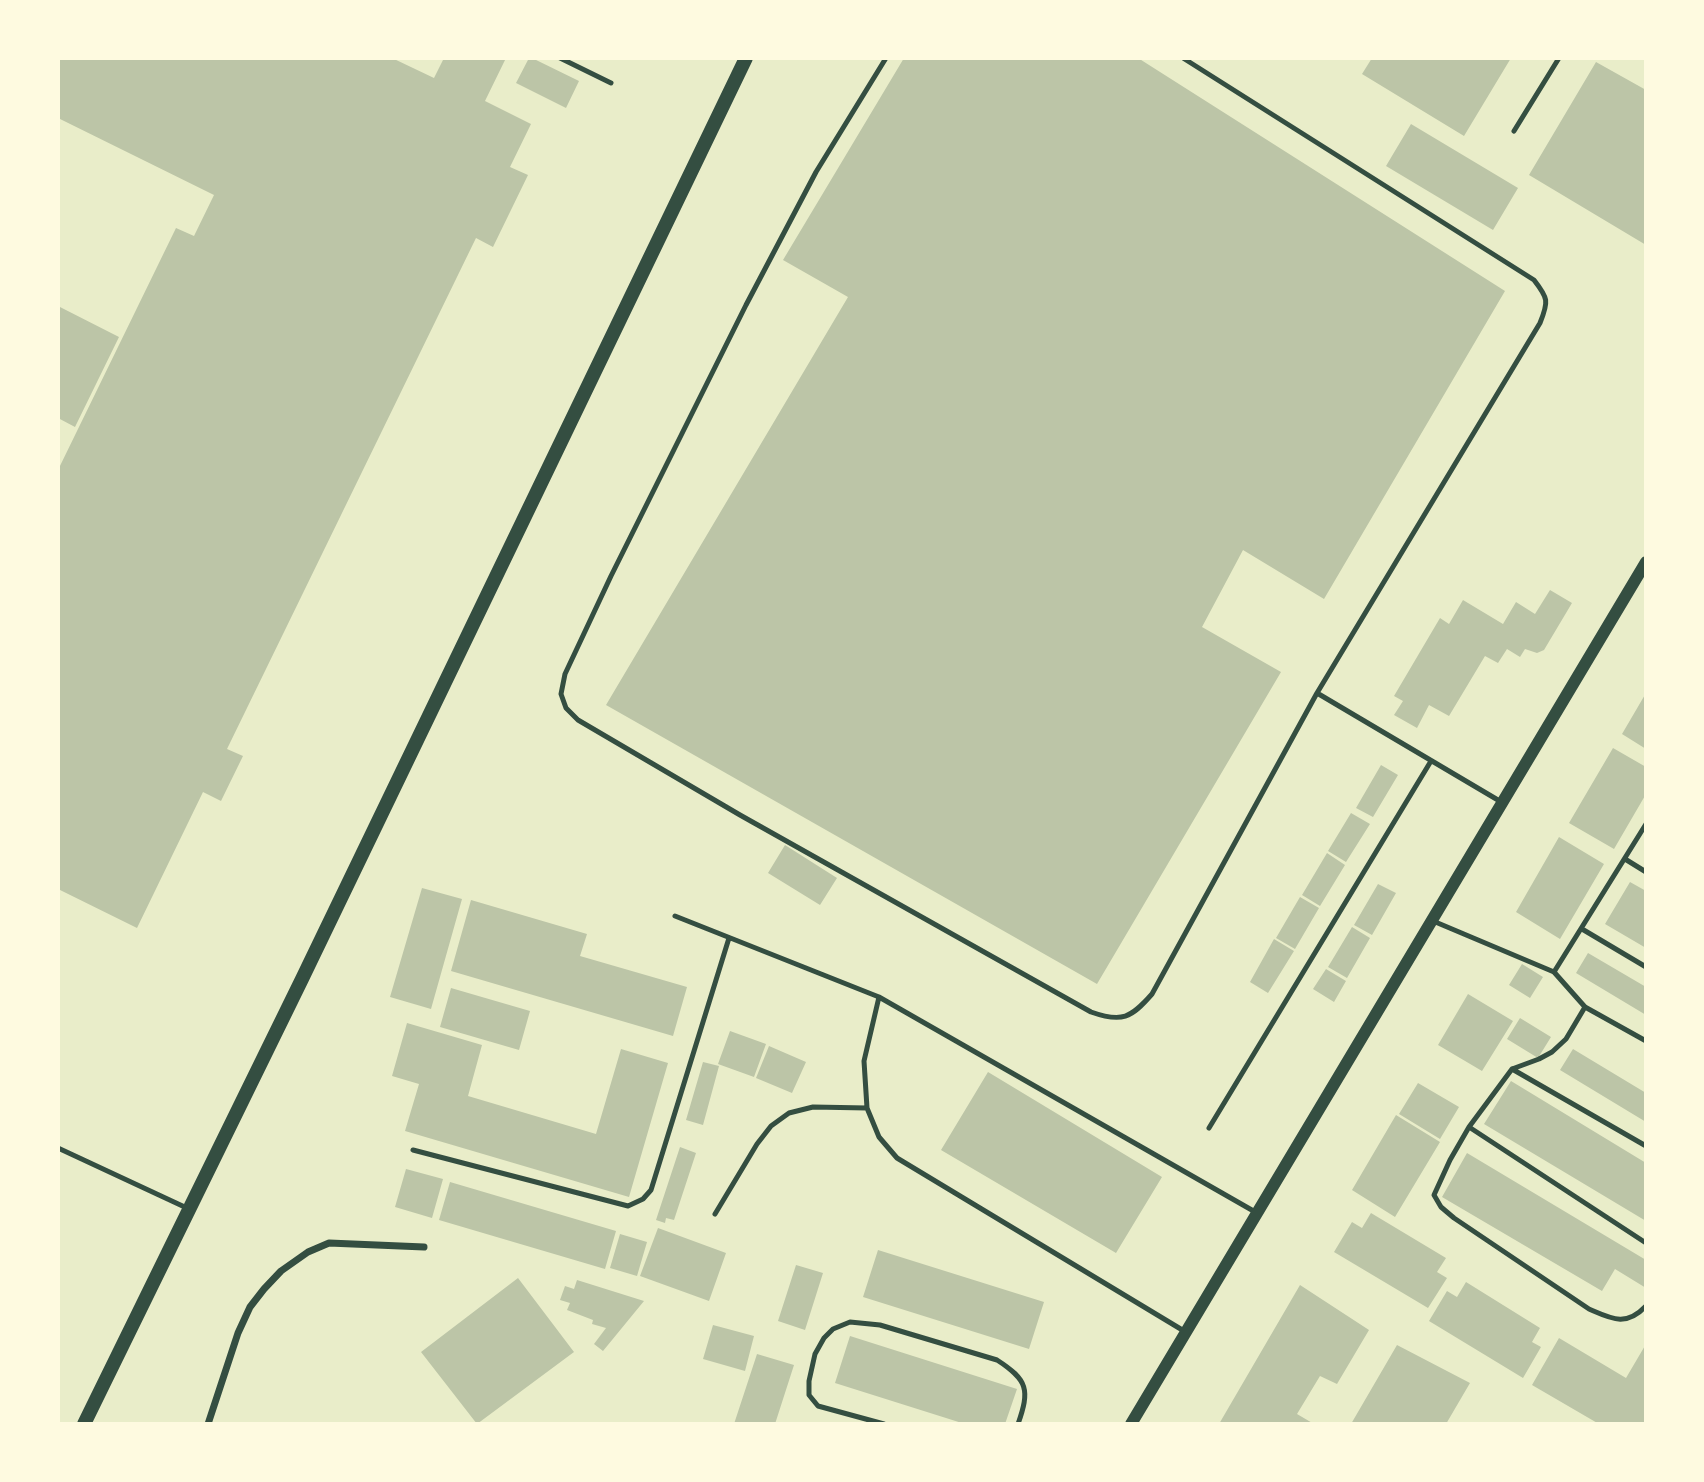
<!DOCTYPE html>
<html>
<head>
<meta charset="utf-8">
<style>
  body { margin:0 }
  #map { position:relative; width:1704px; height:1482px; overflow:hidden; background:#e9edc9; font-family:Roboto,sans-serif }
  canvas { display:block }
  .frame { position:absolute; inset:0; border:60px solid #fefae0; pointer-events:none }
</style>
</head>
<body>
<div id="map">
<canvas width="1704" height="1482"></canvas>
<div class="frame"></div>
</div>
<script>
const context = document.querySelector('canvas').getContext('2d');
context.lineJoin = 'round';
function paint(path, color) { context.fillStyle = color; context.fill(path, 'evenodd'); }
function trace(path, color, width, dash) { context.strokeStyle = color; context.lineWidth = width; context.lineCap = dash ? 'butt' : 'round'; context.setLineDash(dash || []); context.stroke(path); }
paint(new Path2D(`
  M58,58H392L434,78L444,58H506L485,101L531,124L510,167L528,175L493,247L476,238L227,749L243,756L221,801L203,792L137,928L58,889V470L176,228L194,236L214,195L58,118Z
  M529,58H532L579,81L566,108L516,83Z
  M904,58H1138L1505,291L1324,599L1243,550L1202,627L1281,672L1097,984L606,705L848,297L783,260Z
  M1372,58H1511L1464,136L1362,74Z
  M1596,62L1646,90V245L1529,175Z
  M1411,124L1518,188L1493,230L1386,166Z
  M58,306L119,337L75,427L58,418Z
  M1550,590L1572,603L1544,650L1537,653L1525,649L1520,657L1507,649L1498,663L1485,656L1449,716L1429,705L1417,728L1394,715L1403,701L1394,696L1440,618L1449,624L1463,600L1503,624L1516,602L1535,614Z
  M1646,693V749L1622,734Z
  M1613,748L1646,767V794L1614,849L1569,823Z
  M1381,765L1398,775L1373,817L1356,808Z
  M1351,813L1370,824L1346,862L1328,851Z
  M1559,837L1604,864L1560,939L1516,912Z
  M785,845L837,878L820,905L768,873Z
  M1327,853L1345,865L1320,906L1302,895Z
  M1630,882L1646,891V948L1605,924Z
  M1378,884L1396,893L1372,935L1354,925Z
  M422,888L462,899L431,1009L390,997Z
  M1300,897L1319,908L1295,949L1276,938Z
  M471,900L587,934L580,956L687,987L673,1036L451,971Z
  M1352,927L1370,938L1347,978L1328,967Z
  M1274,939L1294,951L1268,993L1250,982Z
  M1588,953L1646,987V1015L1576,973Z
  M1522,964L1543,977L1530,998L1509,985Z
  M1326,969L1346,981L1334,1002L1313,989Z
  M451,988L530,1011L519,1050L440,1027Z
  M1468,994L1513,1021L1482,1071L1438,1045Z
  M1520,1018L1551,1037L1538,1058L1507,1039Z
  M407,1023L482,1045L468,1096L596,1134L621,1049L668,1063L629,1197L405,1131L419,1084L392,1076Z
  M730,1031L766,1044L754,1077L718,1064Z
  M769,1046L806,1062L792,1093L756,1078Z
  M1573,1049L1646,1093V1122L1560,1070Z
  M703,1062L719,1066L703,1125L686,1120Z
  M988,1072L1162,1177L1116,1253L941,1150Z
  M1511,1081L1646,1163V1221L1484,1124Z
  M1418,1083L1459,1107L1440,1139L1399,1114Z
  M1396,1115L1440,1142L1395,1217L1352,1190Z
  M680,1147L696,1153L674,1220L666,1218L665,1223L656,1220Z
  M1467,1153L1646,1260V1288L1615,1269L1602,1291L1442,1197Z
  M406,1169L443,1179L432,1218L395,1207Z
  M450,1182L616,1231L605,1269L439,1220Z
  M1371,1213L1446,1258L1437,1272L1447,1278L1428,1308L1334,1252L1352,1222L1362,1228Z
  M658,1228L726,1253L709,1301L640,1276Z
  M620,1234L647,1242L637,1276L610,1268Z
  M878,1250L1044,1302L1029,1349L863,1297Z
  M796,1265L823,1273L805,1330L778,1321Z
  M518,1278L574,1352L477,1424L421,1352Z
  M577,1280L644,1301L603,1351L594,1344L606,1328L592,1324L593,1320L567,1310L570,1303L560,1300L565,1286L574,1289Z
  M1466,1282L1540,1328L1532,1342L1541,1347L1523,1378L1429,1321L1447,1291L1457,1297Z
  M1300,1285L1369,1330L1337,1384L1320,1376L1297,1414L1314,1424H1219Z
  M713,1325L754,1336L745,1371L703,1359Z
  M850,1336L1017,1389L1005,1424H965L835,1383Z
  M1559,1338L1626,1378L1646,1344V1424H1599L1532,1385Z
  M1397,1345L1470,1383L1446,1424H1351Z
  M757,1354L794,1365L775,1424H734Z`), '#bcc5a7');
trace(new Path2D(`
  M560,58L611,83
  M886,58L816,172L746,305L611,576L565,674L561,694L566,708L578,720L740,815L1091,1012C1122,1023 1131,1018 1152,994L1317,693L1540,323C1549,301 1548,298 1534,280L1183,58
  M1514,131L1559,58
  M1317,693L1503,803
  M1625,859L1646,872
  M675,916L879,997L1257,1213
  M1433,921L1554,972L1585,1007L1646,1041
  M1582,929L1646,967
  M1554,972L1646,824
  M879,997L864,1061L867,1108L879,1137L897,1158L1184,1331
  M1585,1007L1566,1039L1552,1052L1539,1059L1512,1069L1469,1127L1450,1160L1434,1195L1441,1207L1454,1218L1589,1309C1612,1319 1626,1327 1646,1306
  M1512,1069L1646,1146
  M1469,1127L1646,1243
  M1209,1128L1431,761
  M58,1148L189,1209
  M413,1150L628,1206L643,1199L651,1190L729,938
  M715,1214L757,1144L771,1126L789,1113L813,1107L867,1108
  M884,1424L818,1406L809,1395V1381L815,1354L824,1338L833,1329L850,1322L880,1325L997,1360C1028,1380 1030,1390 1018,1424`), '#344e41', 5);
trace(new Path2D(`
  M208,1424L238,1333L250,1307L264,1289L281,1271L308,1252L329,1243L424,1247`), '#344e41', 7);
trace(new Path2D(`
  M1131,1424L1646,562`), '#344e41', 12);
trace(new Path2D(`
  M84,1424L302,979L746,58`), '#344e41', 14);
</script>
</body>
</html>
